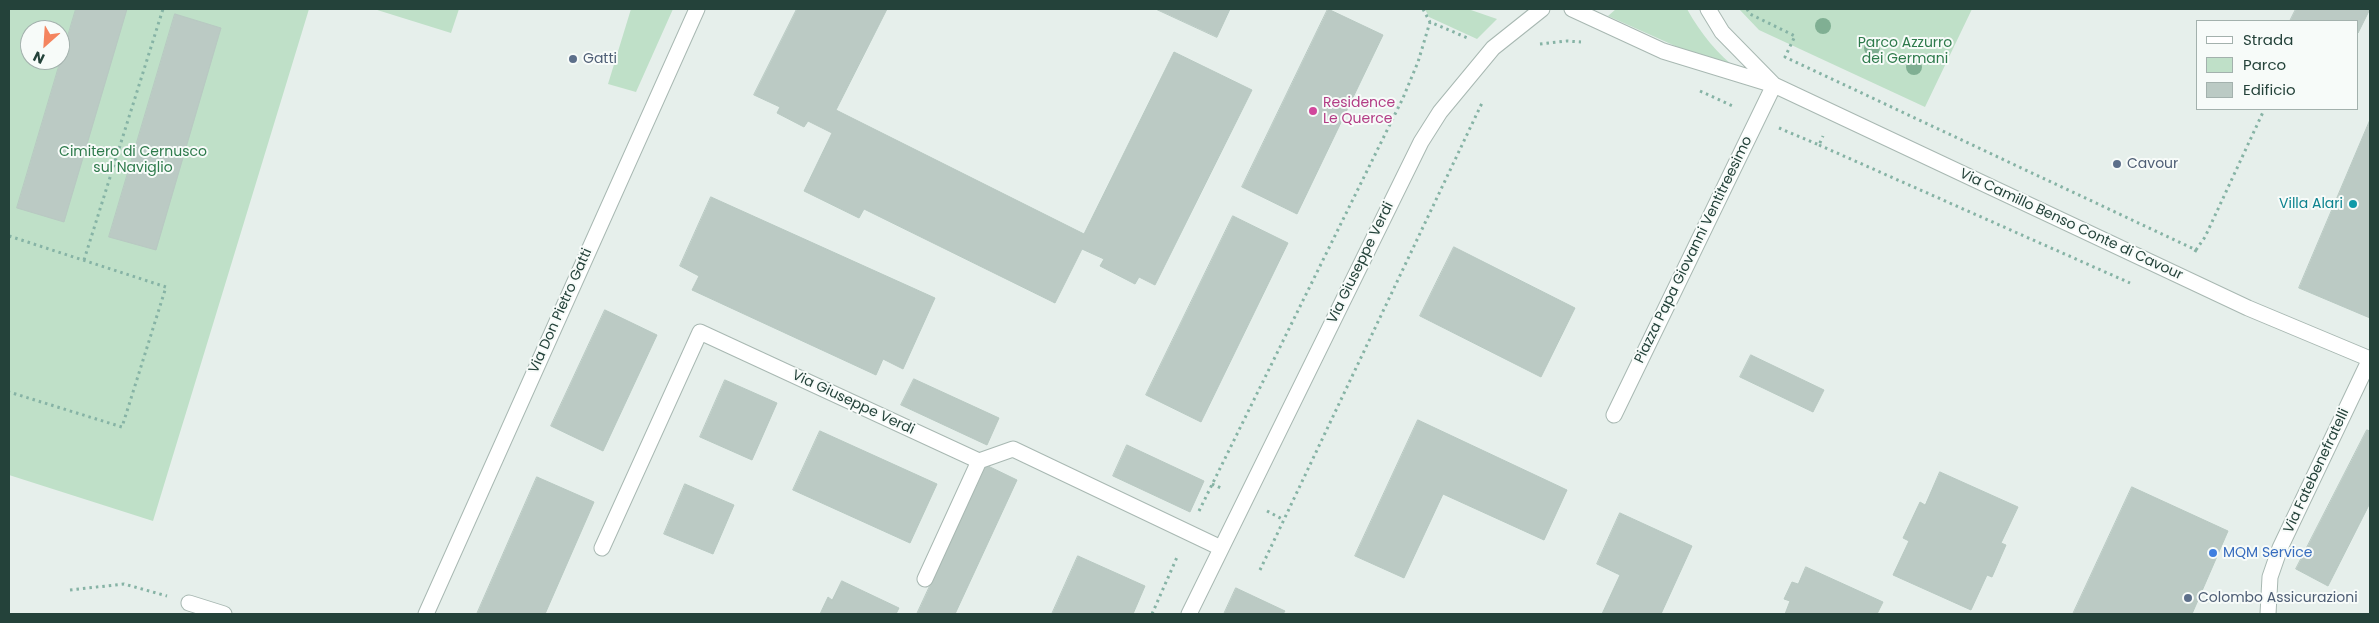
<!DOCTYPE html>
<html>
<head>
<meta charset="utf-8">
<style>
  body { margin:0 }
  #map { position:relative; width:2379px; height:623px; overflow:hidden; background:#e6efeb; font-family:Poppins,sans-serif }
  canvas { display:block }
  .frame { position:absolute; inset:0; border:10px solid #24423a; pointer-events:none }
  .legend { position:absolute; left:2196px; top:20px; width:162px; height:90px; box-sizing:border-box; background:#f7fbf9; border:1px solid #a3b1ad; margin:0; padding:6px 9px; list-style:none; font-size:15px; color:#24423a }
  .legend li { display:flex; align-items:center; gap:10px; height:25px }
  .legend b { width:25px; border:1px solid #a3b1ad }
  .north { position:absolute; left:20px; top:20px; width:50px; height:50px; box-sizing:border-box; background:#f7fbf9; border:1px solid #a3b1ad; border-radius:50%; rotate:206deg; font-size:14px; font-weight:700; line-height:20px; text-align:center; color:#24423a }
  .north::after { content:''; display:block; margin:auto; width:18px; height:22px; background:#f4845f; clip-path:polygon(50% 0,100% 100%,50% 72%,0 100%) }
</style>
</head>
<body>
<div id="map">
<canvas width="2379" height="623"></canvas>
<div class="frame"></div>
<ul class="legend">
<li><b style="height:6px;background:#fff"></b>Strada</li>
<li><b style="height:14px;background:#bfe0c8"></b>Parco</li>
<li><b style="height:14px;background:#bbcac4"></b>Edificio</li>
</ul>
<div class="north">N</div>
</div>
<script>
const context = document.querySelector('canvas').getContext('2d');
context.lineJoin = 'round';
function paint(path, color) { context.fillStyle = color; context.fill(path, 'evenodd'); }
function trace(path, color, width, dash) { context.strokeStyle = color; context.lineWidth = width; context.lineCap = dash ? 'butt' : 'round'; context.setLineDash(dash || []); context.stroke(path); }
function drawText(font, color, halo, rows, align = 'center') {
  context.font = font + ' Poppins,sans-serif'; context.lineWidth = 4; context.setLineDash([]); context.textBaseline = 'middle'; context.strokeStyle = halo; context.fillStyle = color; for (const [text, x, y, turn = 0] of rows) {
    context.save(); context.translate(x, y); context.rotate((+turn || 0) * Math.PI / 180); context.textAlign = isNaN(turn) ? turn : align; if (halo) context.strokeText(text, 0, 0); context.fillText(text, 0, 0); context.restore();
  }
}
paint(new Path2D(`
  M9,9H309L153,521L9,475ZM30,30H60V60H30Z
  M374,9H459L451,33Z
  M631,9H673L636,92L608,84Z
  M1425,9H1468L1497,19L1477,39L1429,17Z
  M1616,9H1687C1701,34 1717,54 1740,71L1738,74L1608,16Z
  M1739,9H1972L1925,107L1759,30Z`), '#bfe0c8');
const building = new Path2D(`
  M76,9H127L64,222L17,208Z
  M797,9H887L836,110L1084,234L1174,52L1252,90L1155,285L1139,277L1135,284L1100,266L1104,259L1082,249L1055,303L864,209L859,218L804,191L832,133L808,121L804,127L777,113L780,107L754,95Z
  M1156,9H1230L1217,37Z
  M1328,9L1383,35L1297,214L1242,187Z
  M2296,9H2370L2358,33V21H2290Z
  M175,14L221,28L156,250L109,237Z
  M2370,120V318L2299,288Z
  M711,197L935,298L903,369L883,359L876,375L692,290L699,276L680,266Z
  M1233,216L1288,243L1201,422L1146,395Z
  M1454,247L1575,308L1541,377L1420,316Z
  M605,310L657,335L603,451L551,426Z
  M1751,355L1824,390L1813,412L1740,377Z
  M914,379L999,418L987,445L901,405Z
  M725,380L777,403L752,460L700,437Z
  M1418,420L1567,490L1544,540L1443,494L1404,578L1355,556Z
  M2367,430L2370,431V503L2328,586L2296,569Z
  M820,431L937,484L910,543L793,490Z
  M1127,445L1204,481L1190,512L1113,476Z
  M986,465L1017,480L955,614H917Z
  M1940,472L2018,507L2001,543L2006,545L1992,577L1987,575L1971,610L1893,575L1909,541L1903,538L1920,502L1925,505Z
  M537,477L594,502L545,614H477Z
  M685,484L734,505L713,554L664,534Z
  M2132,487L2228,531L2192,614H2073Z
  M1620,513L1692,546L1661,614H1602L1620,575L1597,564Z
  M1078,556L1145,586L1133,614H1052Z
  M1806,567L1883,602L1877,614H1785L1790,601L1784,599L1792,582L1798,584Z
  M842,581L899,608L896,614H820L828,597L832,600Z
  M1236,588L1285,611L1283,614H1224Z`);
paint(building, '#bbcac4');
trace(building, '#b8c9c2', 1);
const minor = new Path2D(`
  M1572,9L1663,51L1774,85L2248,308L2370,359
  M1708,9L1722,32L1773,84
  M1614,415L1774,85
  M602,548L700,332L979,461L1013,449L1221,548
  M925,579L979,461
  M189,603L224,614
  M426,614L697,9
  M1189,614L1421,142L1440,112L1493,48L1542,9
  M2268,614L2270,577L2280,548L2370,359`);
trace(minor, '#a8b8b2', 17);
trace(new Path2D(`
  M1423,9L1430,22L1470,39
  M1747,9L1750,14L1795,36L1785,57L2196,250L2193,255
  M1540,44L1567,41L1581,42
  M1700,91L1735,107
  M1779,128L1819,145L1823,136
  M1819,145L2130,283
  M9,236L166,287L122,427L9,392
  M2196,250L2205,237L2264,110
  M84,260L163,9
  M1212,484L1223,489
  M1199,511L1403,98L1418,62L1430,22
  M1267,511L1284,520
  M1260,570L1482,103
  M70,590L124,584L167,596
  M1152,614L1178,555`), '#86b3a5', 3, [2.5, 4]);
trace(minor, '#fff', 15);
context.fillStyle = '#80af93';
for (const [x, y] of [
  [1823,26],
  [1872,48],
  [1914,67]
]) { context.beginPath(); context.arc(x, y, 8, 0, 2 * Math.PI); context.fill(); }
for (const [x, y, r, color] of [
  [573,59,5,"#5c6f8a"],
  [1313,111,5,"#d1479c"],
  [2117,164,5,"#5c6f8a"],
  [2353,204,5,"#0f9aa8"],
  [2213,553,5,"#3f7fe0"],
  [2188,598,5,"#5c6f8a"]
]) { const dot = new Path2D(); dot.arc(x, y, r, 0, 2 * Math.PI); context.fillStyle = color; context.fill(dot); trace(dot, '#f7fbf9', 2); }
drawText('14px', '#2d7a4b', '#f7fbf9', [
  ["Parco Azzurro",1905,43],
  ["dei Germani",1905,59],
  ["Cimitero di Cernusco",133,152],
  ["sul Naviglio",133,168]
]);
drawText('14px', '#4e5e75', '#f7fbf9', [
  ["Gatti",583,59],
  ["Cavour",2127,164],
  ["Colombo Assicurazioni",2198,598]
], 'left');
drawText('14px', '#b23c85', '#f7fbf9', [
  ["Residence",1323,103],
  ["Le Querce",1323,119]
], 'left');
drawText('14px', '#0d838f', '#f7fbf9', [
  ["Villa Alari",2343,204]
], 'right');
drawText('14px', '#24423a', '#f7fbf9', [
  ["Via Camillo Benso Conte di Cavour",2071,225,25],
  ["Piazza Papa Giovanni Ventitreesimo",1694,250,-64],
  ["Via Giuseppe Verdi",1361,263,-64],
  ["Via Don Pietro Gatti",561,311,-66],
  ["Via Giuseppe Verdi",853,403,25],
  ["Via Fatebenefratelli",2317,471,-65]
]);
drawText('14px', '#366cbe', '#f7fbf9', [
  ["MQM Service",2223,553]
], 'left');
</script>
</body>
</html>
